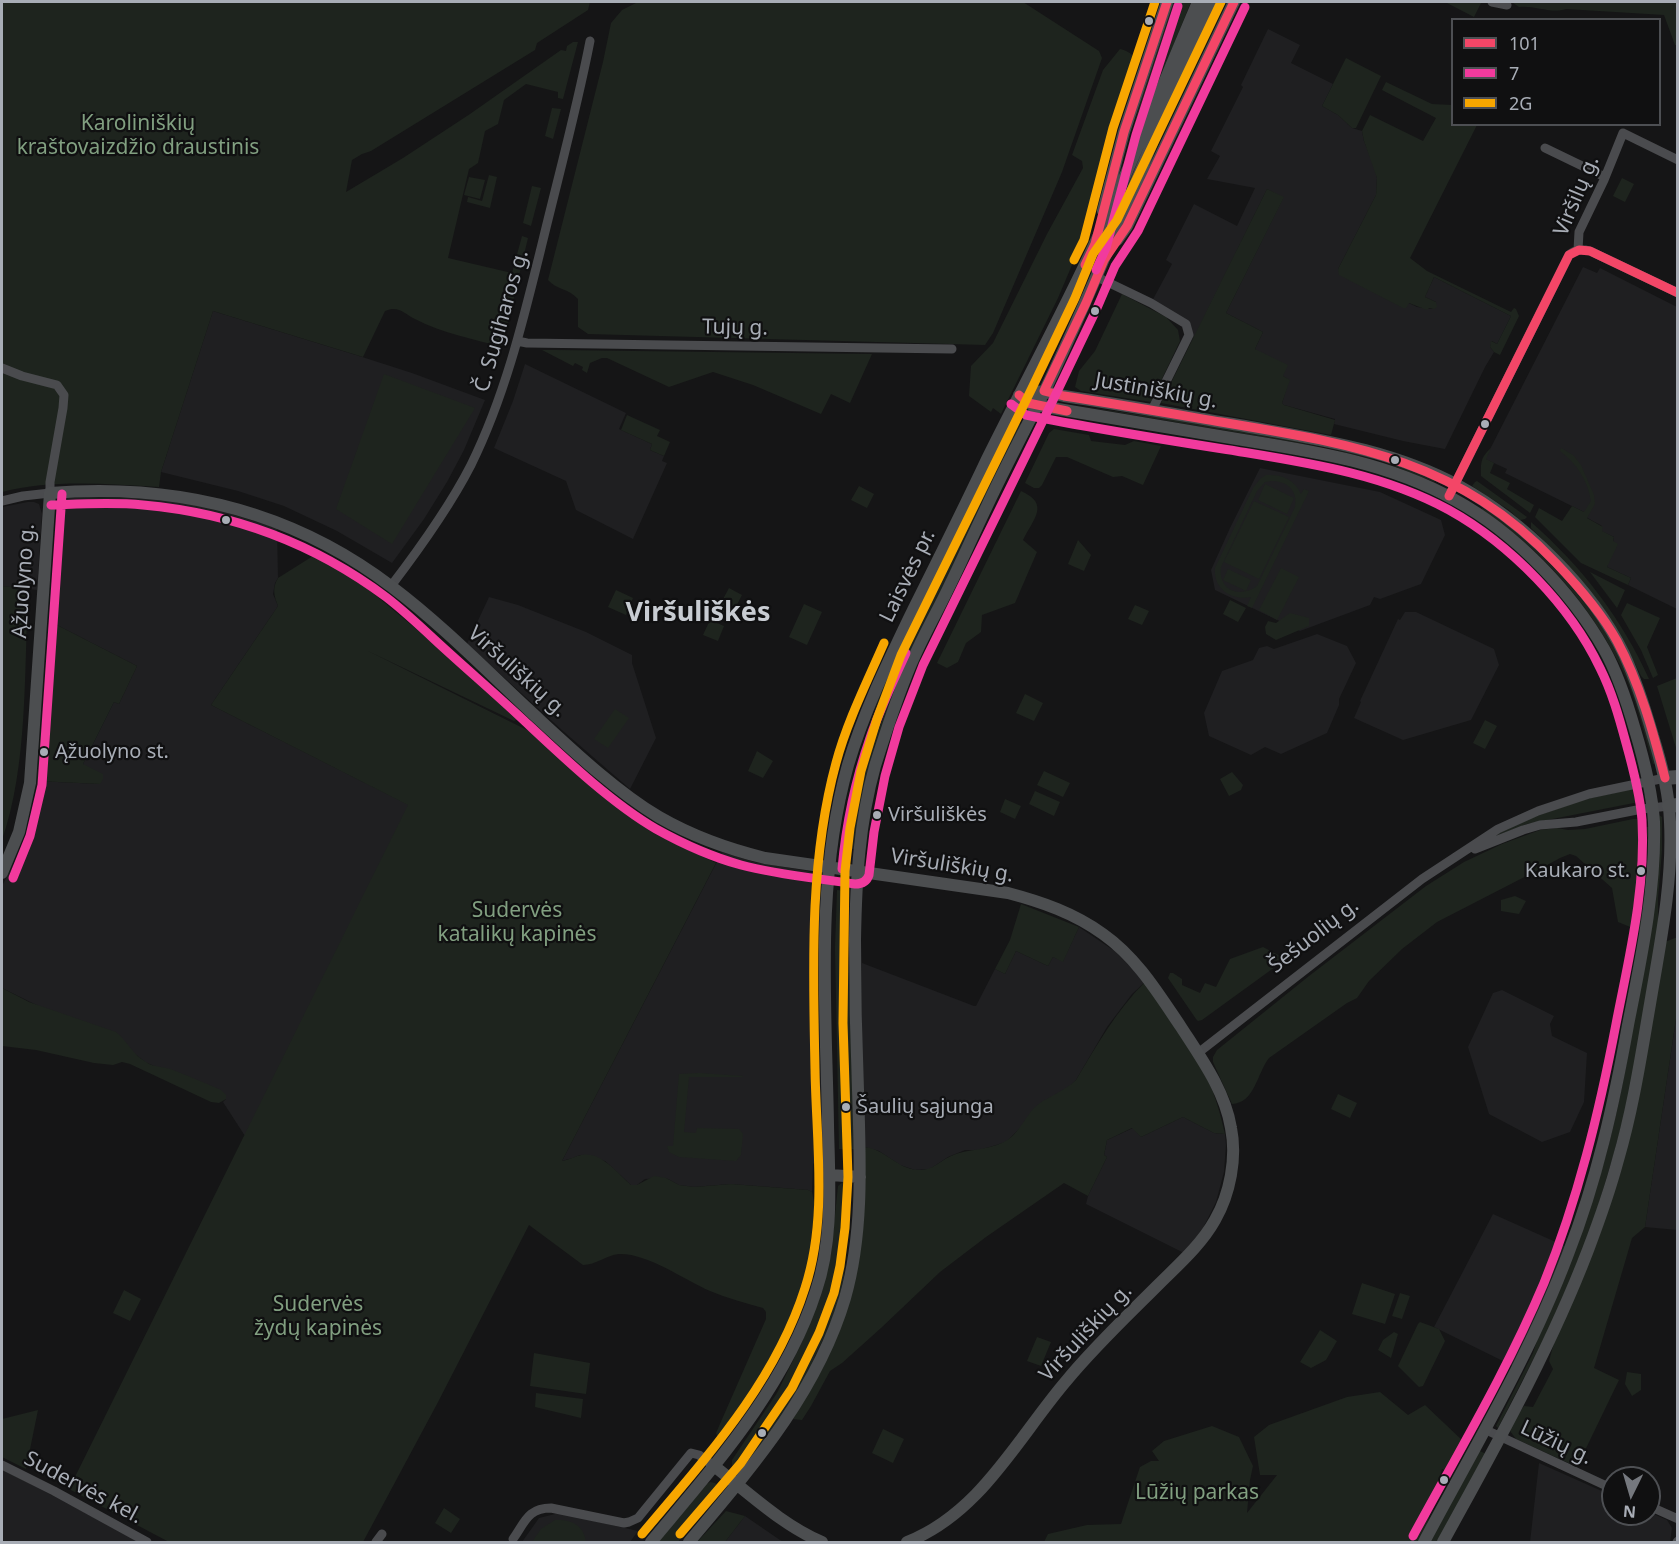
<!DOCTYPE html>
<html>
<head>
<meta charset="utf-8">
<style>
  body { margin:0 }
  #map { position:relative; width:1679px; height:1544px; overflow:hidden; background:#151516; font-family:"Noto Sans",sans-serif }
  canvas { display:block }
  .frame { position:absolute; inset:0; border:3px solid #a8adb6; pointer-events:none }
  .legend { position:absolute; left:1451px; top:18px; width:210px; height:108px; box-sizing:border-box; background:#101011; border:2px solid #4d4f53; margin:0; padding:8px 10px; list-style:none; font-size:18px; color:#a8adb6 }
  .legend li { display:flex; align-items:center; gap:12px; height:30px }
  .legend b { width:30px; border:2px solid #4d4f53 }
  .north { position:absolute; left:1601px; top:1466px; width:60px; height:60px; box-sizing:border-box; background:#101011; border:2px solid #4d4f53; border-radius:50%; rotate:185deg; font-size:16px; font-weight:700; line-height:24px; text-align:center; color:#a8adb6 }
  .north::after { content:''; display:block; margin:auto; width:21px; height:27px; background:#75787e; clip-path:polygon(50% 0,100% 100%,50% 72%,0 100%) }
</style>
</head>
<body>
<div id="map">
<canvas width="1679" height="1544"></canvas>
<div class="frame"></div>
<ul class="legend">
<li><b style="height:8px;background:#f34667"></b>101</li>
<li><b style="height:8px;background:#f13a9d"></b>7</li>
<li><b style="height:8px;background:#f7a600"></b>2G</li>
</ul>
<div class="north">N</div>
</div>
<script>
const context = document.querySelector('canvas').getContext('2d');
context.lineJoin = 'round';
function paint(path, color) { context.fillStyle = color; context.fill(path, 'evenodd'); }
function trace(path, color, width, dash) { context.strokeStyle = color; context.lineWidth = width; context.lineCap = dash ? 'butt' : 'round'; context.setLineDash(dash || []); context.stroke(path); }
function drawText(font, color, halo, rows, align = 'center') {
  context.font = font + ' "Noto Sans",sans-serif'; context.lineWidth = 4.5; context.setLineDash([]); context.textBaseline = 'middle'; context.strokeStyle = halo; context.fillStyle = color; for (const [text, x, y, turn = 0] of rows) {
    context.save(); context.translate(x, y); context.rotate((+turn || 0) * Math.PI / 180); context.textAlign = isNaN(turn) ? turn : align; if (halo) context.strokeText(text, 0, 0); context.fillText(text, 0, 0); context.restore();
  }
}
paint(new Path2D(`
  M1268,29L1300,45L1291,63L1333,84L1322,106L1338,115L1352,128L1362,131L1364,141L1375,168L1377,178L1376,195L1338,269L1417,307L1432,309L1436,302L1425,297L1434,277L1511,316L1497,344L1492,341L1490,347L1494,352L1485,367L1445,449L1403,441L1334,424L1335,419L1284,405L1282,403L1289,380L1283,376L1255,349L1263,332L1226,313L1283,198L1267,189L1194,338L1189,335L1185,323L1151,303L1172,264L1166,260L1194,204L1237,226L1255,188L1207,179L1220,156L1211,151L1243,87L1241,85Z
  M1583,267L1597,273L1600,268L1677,307V609L1628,585L1631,578L1607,567L1614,537L1601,531L1602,526L1582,515L1584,512L1505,473L1507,469L1485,459Z
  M213,311L356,355L412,373L485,400L464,450L447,482L424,519L392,563L337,531L284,506L238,491L161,472Z
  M525,364L626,413L619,429L652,444L650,450L664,456L662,461L667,463L633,539L576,510L566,481L494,448L513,401Z
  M1260,468L1380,492L1441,520L1445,535L1421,584L1380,599L1374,597L1370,605L1300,631L1215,590L1211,570L1230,528Z
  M89,497L158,499L212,508L277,528L278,578L275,583L273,594L278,606L211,705L409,805L245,1136L223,1102L226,1099L145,1062L135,1054L2,988V886L21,850L29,828L34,804L37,781L100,784L83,764L114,702L119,704L137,666L49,621L57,505L60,502L68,498Z
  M28,502H34L39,504L42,514L37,590L2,586V507Z
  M489,597L518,605L586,632L632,655V663L656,738L630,789L563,731L467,644Z
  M1405,612H1416L1494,649L1499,665L1471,720L1403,740L1354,718L1361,702L1360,701L1398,619L1400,620Z
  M1317,634L1347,646L1356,663L1339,699V705L1327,733L1281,754L1265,747L1251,755L1209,736L1204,713L1222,671L1253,660L1259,648L1267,646L1274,649Z
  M722,852L754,862L808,871L817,875L821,883L818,916L817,961L823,1151L820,1158L813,1164L812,1192L808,1190L731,1184L694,1187L679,1185L666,1178L645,1179L637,1185H631L605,1161L580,1155L573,1158L562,1161Z
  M1079,927L1116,952L1145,982L1132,994L1107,1027L1076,1080L1069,1087L1034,1109L1024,1124L1006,1142L980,1150H965L948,1157L930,1169L915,1170L900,1165L879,1151L864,1147L861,1048L862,963L974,1006H976L995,969L1005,974L1016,951L1048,966L1053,957L1063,961Z
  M1502,990L1554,1016L1550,1024L1552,1036L1587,1053L1584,1102L1570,1132L1542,1142L1489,1114L1468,1047L1493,993Z
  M1677,1012V1230L1645,1227Z
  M1183,1117L1214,1133L1225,1134L1226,1145L1224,1172L1216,1202L1203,1228L1184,1253L1086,1204L1088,1196L1107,1157L1104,1155L1107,1140L1133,1128L1141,1137Z
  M1493,1214L1567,1247L1547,1294L1513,1366L1434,1327Z
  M1539,1463L1613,1496V1514H1649V1512L1667,1520L1672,1528L1670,1542H1530Z
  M2,1469L141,1542H2Z
  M559,1513L638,1531L630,1542H522L539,1518Z
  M745,1516L780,1540L784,1542H725Z`), '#1f1f21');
paint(new Path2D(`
  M2,2H590L588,10L537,43L535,50L371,151L362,154L352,160L346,192L403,158L470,114L561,50L566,51L567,46L573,42H578L563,99L558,98V92L526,84L504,100L498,124L485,131L478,163L469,169L448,258L512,273L522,236L528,238L502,347C473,339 442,333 415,319C404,313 398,305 385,311L363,357L213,311L161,472L159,487C108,484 51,479 2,492Z
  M638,2H1023L1099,51L1102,58L1062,172L993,333L985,345L588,334L578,327V299C568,288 557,290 548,280L603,62L611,23L622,10Z
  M1173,2H1191L1120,175L1142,96Z
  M1216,2H1224L1163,131Z
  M1445,2H1478L1481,3L1474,17Z
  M1506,2H1677V45H1675L1664,15L1566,9C1550,14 1535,5 1519,7L1513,3Z
  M1120,49C1128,51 1134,54 1135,62L1105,175L1083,239L1058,298L1001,414L993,408L991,412L969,396L971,366L993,343L1047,234L1083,168L1082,161L1072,155L1103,70Z
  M1346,58L1381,76L1356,128H1352L1338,115L1322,106Z
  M1386,82L1432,104L1452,105V124L1477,125L1410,258L1427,271L1511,312L1514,308L1516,309L1519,316L1500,355L1494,352L1490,347L1491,341L1497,344L1511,316L1434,277L1425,297L1436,302L1437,307L1434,309L1429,308L1427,310L1409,303L1406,308H1403L1339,275L1338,269L1376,195L1377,178L1364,141L1362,131L1370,115L1423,141L1436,118L1382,90Z
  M552,108L561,109L553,139L545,136Z
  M489,175L497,177L490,208L467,202L468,197L482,201Z
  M469,177L485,180L480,199L464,195Z
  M1622,178L1634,184L1625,202L1613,196Z
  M532,186L541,188L531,226L523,223Z
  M1267,189L1284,197L1226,313L1263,332L1255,349L1288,365L1283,376L1290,380L1282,403L1284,405L1335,420L1331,435L1161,403Z
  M1122,294L1166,317L1178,330L1180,341L1151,402L1081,391L1075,387L1079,371L1095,351Z
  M542,350H557L872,354L850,403L831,394L821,414L753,385L713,372L669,387L607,358H602L590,363L587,373L582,370L583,367L575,363L573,366Z
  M384,374L475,408L392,544L336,509Z
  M1068,404C1150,417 1232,426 1312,444C1354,453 1395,463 1435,480L1434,482L1381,461L1323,447Z
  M627,415L660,430L657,436L670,442L664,456L650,450L652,444L621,430Z
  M1012,422L1022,424L918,638L854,849L845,848L862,749L867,731L891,666L962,520Z
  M1054,429L1089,435L1091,441L1125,445L1134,441L1161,446L1143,485L1122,476L1113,477L1067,457H1056L1042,485L1039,488H1034L1025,483L1049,433Z
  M1491,448L1486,459L1494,463L1490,473L1510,483L1507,489L1534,505L1530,513L1481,476C1481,463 1480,458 1491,448Z
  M1561,448L1573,455L1581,465L1594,495L1595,504L1587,518L1603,527L1602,531L1614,537L1613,541L1618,544L1607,567L1631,578L1628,585L1581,563L1535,517L1539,508L1562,521L1572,506L1584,512L1591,501C1587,479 1577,464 1560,451Z
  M1266,475C1282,474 1294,479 1301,494L1304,489L1309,491L1252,608L1247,606L1251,597C1232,601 1213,589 1215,568L1253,488L1260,479ZM1271,481C1288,481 1298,491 1295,507L1257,586C1239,599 1218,590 1221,567L1257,491L1265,482Z
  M1477,481L1527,517L1525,519L1520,520L1509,510L1472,486L1475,482Z
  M1265,484L1294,498L1287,514L1258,500Z
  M859,486L874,494L867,508L851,500Z
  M1021,491C1050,504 1034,518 1023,540L1037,552L1015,603L982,615L981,632L966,643L958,662L947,668L937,663Z
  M1254,501L1289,517L1259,579L1224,562Z
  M1482,508C1501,516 1518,533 1533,547C1569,580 1604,621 1624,667C1638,697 1647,730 1656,763L1653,764C1645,736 1638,707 1627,680C1604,627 1558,567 1512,532C1502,524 1492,517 1482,510Z
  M1531,522C1582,567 1621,617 1649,679H1644L1641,676C1614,618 1576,572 1531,528Z
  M1078,540L1091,555L1084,571L1068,564Z
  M313,556L318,557L368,589L421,633L517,717L518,719L514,721L366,650L535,734L621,810L653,833L716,863L562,1161C569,1160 575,1156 581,1155C601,1151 617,1173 631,1185H637L654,1176L666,1178L679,1185L694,1187L731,1184L808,1190L812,1192L815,1207L808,1264L803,1291L796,1309L775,1350L741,1411L721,1438H718L716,1433L766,1319V1312L763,1308C745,1303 727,1298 710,1291C683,1279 647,1253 619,1254C606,1255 596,1265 583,1265L529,1225L437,1404L363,1542H169L69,1489L408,805L211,705L278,606C274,596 272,588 278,578Z
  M1281,568L1299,577L1277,620L1259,610Z
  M1228,569L1251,580L1246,591L1223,580Z
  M1590,572L1625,590L1617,608Z
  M2,586L24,588L28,594C24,673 28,765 2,840Z
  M729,588L742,595L729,620L716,612Z
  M616,590L633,598L626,615L608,607Z
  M1230,600L1246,608L1238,622L1223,614Z
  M1627,603L1660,618L1647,647L1658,675L1653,678L1641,650L1621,615Z
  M804,604L822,612L807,645L789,637Z
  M1135,605L1149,611L1142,625L1128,619Z
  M1290,613L1309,618V626L1276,640L1266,634L1265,627L1268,621L1276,623Z
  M710,620L724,626L718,641L703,635Z
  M49,621L137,666L119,704L114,702L83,764L103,774V779L100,784L37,781Z
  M1677,678V751L1657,686Z
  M1025,694L1043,703L1034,721L1016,713Z
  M615,709L629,718L608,748L594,739Z
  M1485,720L1497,726L1485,749L1473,743Z
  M757,751L773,761L763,778L748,771Z
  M1044,771L1070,783L1063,797L1037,785Z
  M1232,772L1243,785L1241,790L1229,796L1220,779Z
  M1637,788L1639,802L1527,824L1485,840L1531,818L1582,800Z
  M1035,791L1060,802L1054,816L1029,804Z
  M1005,799L1021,806L1015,819L1000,812Z
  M1659,815L1662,817V851L1658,899V932L1629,1098L1612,1160L1591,1229L1561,1305L1498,1428L1496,1426L1533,1353L1539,1334C1565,1268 1595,1202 1612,1132C1638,1028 1646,921 1659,815Z
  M1633,819H1641V827H1649V833L1645,843L1641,895L1642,917L1640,931L1618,922L1612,888L1576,856L1570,854L1560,858L1540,869L1437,922L1402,949L1369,981L1357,998L1347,1003L1269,1058C1257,1073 1255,1103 1232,1104L1213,1062V1057L1217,1050L1309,976L1426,886L1464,862L1502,844L1540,830L1557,828L1568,830L1585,829Z
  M837,890L847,891L846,937L849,971L854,1149H839L835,948Z
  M1515,896L1526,901L1519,914L1501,911V900Z
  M1021,904L1079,927L1063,962L1053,957L1048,966L1016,951L1005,974L995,969L1010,940Z
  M1675,938H1677V1012L1645,1227L1632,1238L1594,1368L1619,1380L1577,1467L1516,1439L1510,1431L1511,1424L1524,1406L1533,1407L1553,1369L1549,1361L1554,1343L1606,1215L1665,942Z
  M1263,947L1286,959L1202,1020L1198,1021L1196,1019L1168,978L1170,973H1173L1182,979V985L1200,993L1205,983L1216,987L1230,959Z
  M1145,982C1166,1015 1194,1050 1210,1085C1217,1101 1221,1117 1225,1134L1214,1133L1183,1117L1141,1137L1132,1128L1107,1140L1104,1155L1107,1157L1088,1196L1064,1183L986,1237L940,1272L881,1328L842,1363L830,1371L811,1406L802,1420L793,1419L838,1334L864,1147C884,1148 897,1169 918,1170C934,1170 938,1162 951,1156C968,1148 987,1151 1004,1142C1018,1135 1024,1119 1034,1108C1044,1098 1064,1092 1076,1080C1097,1045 1116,1011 1145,982Z
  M2,988L29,1002L116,1032C127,1041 133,1055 146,1062C154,1068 164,1066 173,1070C189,1076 205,1083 221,1090L226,1095V1099L219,1103L211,1102L130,1064L122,1062L113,1065L94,1063L36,1050L2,1046Z
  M699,1073L743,1076L742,1077H689L684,1132L696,1133L697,1128L739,1129L743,1134L741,1155L736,1161L679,1157L669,1152L667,1146H673L679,1074Z
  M1338,1094L1357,1103L1350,1118L1331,1109Z
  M843,1182H846L851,1188L844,1276L839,1300L829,1327L805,1378L781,1417L743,1468L736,1469L732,1465V1460L777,1393L802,1342L818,1302L831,1253L838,1186Z
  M1362,1283L1395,1294L1385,1324L1352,1314Z
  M124,1290L141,1299L130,1321L113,1313Z
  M1400,1293L1410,1296L1402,1319L1392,1316Z
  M1420,1322L1439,1329L1445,1341L1423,1386L1419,1387L1398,1366L1418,1324Z
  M1320,1330L1337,1341L1326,1360L1311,1368L1300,1362Z
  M1394,1332L1398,1334L1391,1358L1378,1350L1383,1340Z
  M1037,1337L1051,1342L1041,1366L1027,1361Z
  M534,1353L590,1363L586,1394L530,1386Z
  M1627,1372L1641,1374V1390L1632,1396L1625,1384Z
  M1380,1392L1408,1415L1425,1405L1464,1442L1447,1471L1442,1469L1434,1496L1425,1514L1429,1517L1426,1529L1419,1542H1044L1048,1534L1087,1525L1121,1524L1140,1467L1151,1461H1159L1152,1451L1164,1441L1212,1426L1239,1437L1253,1466L1250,1480L1247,1513L1277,1475H1260L1254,1437L1269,1425L1347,1397Z
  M536,1393L583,1399L581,1418L535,1407Z
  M38,1410L26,1469L2,1457V1419Z
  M883,1429L904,1439L893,1463L872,1453Z
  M1478,1450L1486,1454L1438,1542H1429Z
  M710,1482L715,1483L718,1486L716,1495L678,1542H658L707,1484Z
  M444,1508L460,1519L451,1533L435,1523Z
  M726,1511L745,1516L725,1542H697Z
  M555,1520C571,1519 584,1525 586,1542H532L541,1529Z`), '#1e241e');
trace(new Path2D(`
  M1492,2L1507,5
  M1545,148L1605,177
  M1578,250L1579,232L1604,180L1623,133L1678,160
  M1097,277L1151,303L1186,324L1189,335L1152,410
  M517,341L527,343L952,349
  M2,368L22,376L57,385L64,395L63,408L50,482V493L23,496L2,501
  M1449,496L1569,255C1576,249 1582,249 1590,251L1678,293
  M391,586C420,548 449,508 471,465C506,394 524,317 543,240C559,174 577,108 590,41
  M1475,849L1523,830L1540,825L1576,822L1642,809L1669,806
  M1198,1053L1422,879L1498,829L1538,811L1589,794L1665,778
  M1484,1429L1613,1489
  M2,1465L54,1491L147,1542
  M1649,1506L1678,1519
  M513,1539C525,1522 528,1508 551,1508L624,1523L629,1522L638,1518L691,1453L699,1455L714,1466
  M376,1542L382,1534
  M1677,1542L1678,1541`), '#4a4b4e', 9);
trace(new Path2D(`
  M1103,211L1124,132L1167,2
  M1117,240L1127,226L1234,2
  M1019,395C1035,389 1048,392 1064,396C1125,405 1185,416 1245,426C1317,439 1393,450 1459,486C1523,521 1592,588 1624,654C1636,680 1645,708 1653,736C1662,765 1669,792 1670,822C1673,883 1660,944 1650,1004C1641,1056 1633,1109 1618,1160C1610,1190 1599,1221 1588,1250C1549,1352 1495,1447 1443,1542
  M1019,395L1028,403L1058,409C1117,419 1177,429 1237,439C1312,451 1387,462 1455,500C1514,532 1571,591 1604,649C1618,674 1627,702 1635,730C1644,760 1652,791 1654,822C1656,890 1641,959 1628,1025C1614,1103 1597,1180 1568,1254C1530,1355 1474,1448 1424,1542
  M2,873L19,832L30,783L50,493C175,483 291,510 392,587C441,624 485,669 530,711C569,747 614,790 659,817C692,836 728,849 765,858L1008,893C1042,902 1074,913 1103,934C1137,958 1158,993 1181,1027C1201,1058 1225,1091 1231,1128C1237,1158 1230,1194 1215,1220C1201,1245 1178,1265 1158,1285C1127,1316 1095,1346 1067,1380C1018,1437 981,1513 907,1542
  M830,1175L860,1177
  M714,1466C749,1493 782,1525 822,1542
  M651,1542C715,1465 785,1388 816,1291C834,1238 829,1179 828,1124C826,1006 815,881 848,765C864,711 889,660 913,610C938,560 963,510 987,459C1023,386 1062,315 1096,241C1133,162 1164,81 1198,2
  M689,1542C751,1468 817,1393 845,1298C864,1232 860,1158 858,1090C856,1040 855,990 855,940C856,881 859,823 875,766C886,731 897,697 911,664C922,638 936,614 948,589C962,561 974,533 987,506C1006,465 1027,426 1047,386C1107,260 1156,130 1210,2`), '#4c4e50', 12);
trace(new Path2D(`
  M1665,778L1678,777
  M1669,806L1678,805`), '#4c4e50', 14);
trace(new Path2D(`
  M1085,265L1095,244L1124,132L1167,2
  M1044,391L1064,396C1116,404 1168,413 1221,422C1353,444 1459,460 1556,563C1579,587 1601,612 1617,641C1640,684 1653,731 1665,778
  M1044,391L1086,303L1104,260L1127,226L1234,2
  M1019,395L1028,403L1067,411
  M1449,496L1569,255L1579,250L1590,251L1678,293`), '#f34667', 9);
trace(new Path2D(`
  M1096,270L1106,248L1136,135L1178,6
  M1011,404L1026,415C1095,429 1166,440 1236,451C1309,463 1383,474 1449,510C1510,544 1570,605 1600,668C1612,692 1619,717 1626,743C1633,768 1640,794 1642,820C1646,889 1629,957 1616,1024C1599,1113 1578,1199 1544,1283C1507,1371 1458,1453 1413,1536
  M51,505C81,504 112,502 143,505C232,513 315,544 386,597C403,610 419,625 435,640C462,665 490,689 517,714C559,753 608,801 656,829C683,844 712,857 741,865C778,875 817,878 855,884C862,884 867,881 869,875L874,832L885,776L899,727L923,665L1055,396L1097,308L1115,266L1138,231L1245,7
  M842,869C846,824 855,781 870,738C880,709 893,681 906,653
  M13,878L30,836L42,785L62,494`), '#f13a9d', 9);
trace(new Path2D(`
  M1074,260L1084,240L1113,128L1155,2
  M642,1534C705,1459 775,1383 805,1288C828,1218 816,1140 815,1069C813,968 809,862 836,763C847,722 867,682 884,643
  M680,1534L741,1463L792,1388L819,1333L834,1293L840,1266L845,1228L848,1177L843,1023L845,871L850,828L861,771L877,719L901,655L1033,386L1075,298L1093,254L1117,220L1221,2`), '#f7a600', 9);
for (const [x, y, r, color] of [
  [1149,21,5,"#a8adb6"],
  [1095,311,5,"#a8adb6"],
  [1485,424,5,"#a8adb6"],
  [1395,460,5,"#a8adb6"],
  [226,520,5,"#a8adb6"],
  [44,752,5,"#a8adb6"],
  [877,815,5,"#a8adb6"],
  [1641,871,5,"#a8adb6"],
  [846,1107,5,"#a8adb6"],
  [762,1433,5,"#a8adb6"],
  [1444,1480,5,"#a8adb6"]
]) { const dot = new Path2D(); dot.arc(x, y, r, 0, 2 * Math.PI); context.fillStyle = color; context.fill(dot); trace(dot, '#101011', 2); }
drawText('20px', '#a8adb6', '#101011', [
  ["Ąžuolyno st.",55,752],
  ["Viršuliškės",888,815],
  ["Kaukaro st.",1630,871,"right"],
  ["Šaulių sąjunga",857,1107]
], 'left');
drawText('21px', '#819f80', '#101011', [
  ["Karoliniškių",138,124],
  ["kraštovaizdžio draustinis",138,148],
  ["Sudervės",517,911],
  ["katalikų kapinės",517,935],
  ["Sudervės",318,1305],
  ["žydų kapinės",318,1329],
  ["Lūžių parkas",1197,1493]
]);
drawText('21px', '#a8adb6', '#101011', [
  ["Viršilų g.",1577,196,-67],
  ["Č. Sugiharos g.",502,321,-74],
  ["Tujų g.",735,328,1],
  ["Justiniškių g.",1156,391,10],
  ["Laisvės pr.",908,576,-64],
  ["Ąžuolyno g.",24,581,-86],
  ["Viršuliškių g.",517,672,42],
  ["Viršuliškių g.",952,866,9],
  ["Šešuolių g.",1314,936,-38],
  ["Viršuliškių g.",1086,1333,-47],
  ["Lūžių g.",1556,1443,25],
  ["Sudervės kel.",83,1488,28]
]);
drawText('bold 27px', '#c8ccd2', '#101011', [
  ["Viršuliškės",698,613]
]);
</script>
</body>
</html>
